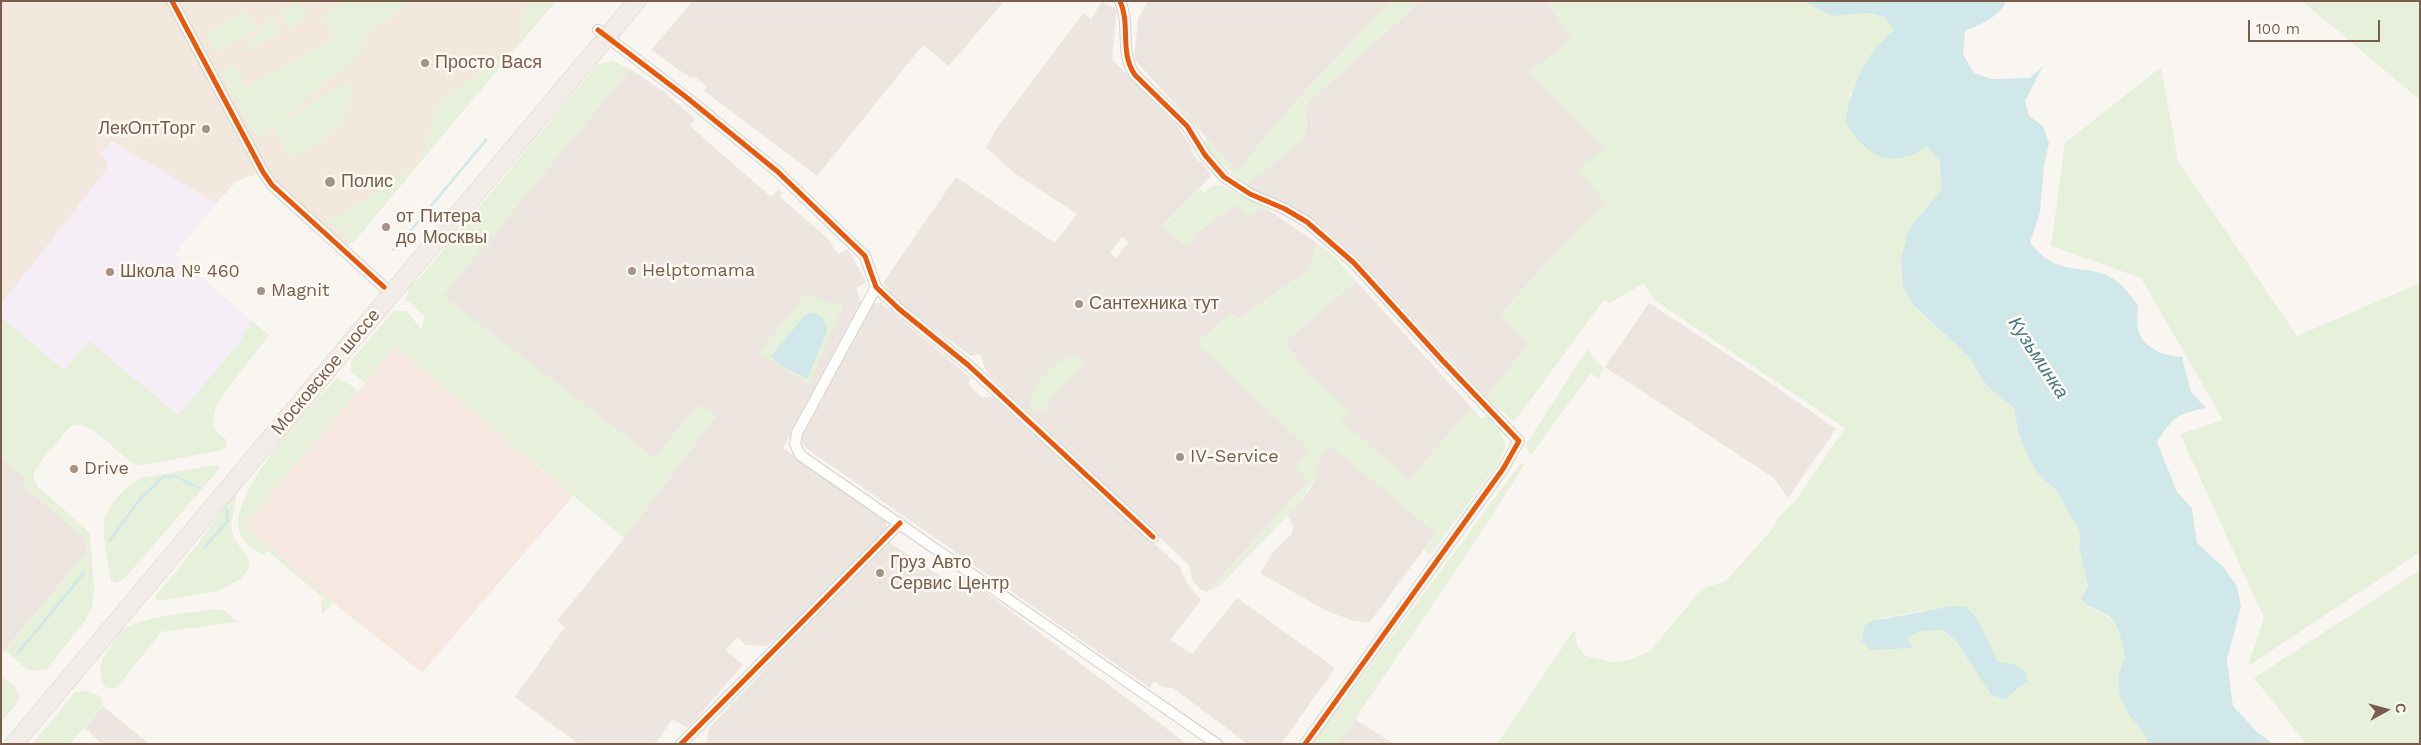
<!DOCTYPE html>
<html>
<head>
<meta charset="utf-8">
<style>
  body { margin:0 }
  #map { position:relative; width:2421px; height:745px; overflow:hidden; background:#f9f5f0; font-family:"Work Sans",sans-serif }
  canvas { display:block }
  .frame { position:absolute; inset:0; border:2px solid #7a5c4d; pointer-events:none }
  .north { position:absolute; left:2361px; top:685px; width:50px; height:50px; -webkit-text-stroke:4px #fffaf3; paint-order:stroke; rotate:83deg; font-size:14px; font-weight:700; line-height:20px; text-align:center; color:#7a5c4d }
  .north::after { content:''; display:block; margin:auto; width:18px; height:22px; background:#7a5c4d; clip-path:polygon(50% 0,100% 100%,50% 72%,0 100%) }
  .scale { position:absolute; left:2248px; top:20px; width:132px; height:22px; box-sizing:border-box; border:2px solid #7a5c4d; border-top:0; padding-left:6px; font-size:15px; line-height:18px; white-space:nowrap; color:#7a5c4d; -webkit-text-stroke:4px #fffaf3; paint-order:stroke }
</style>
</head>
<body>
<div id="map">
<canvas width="2421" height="745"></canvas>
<div class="frame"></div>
<div class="north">С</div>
<div class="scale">100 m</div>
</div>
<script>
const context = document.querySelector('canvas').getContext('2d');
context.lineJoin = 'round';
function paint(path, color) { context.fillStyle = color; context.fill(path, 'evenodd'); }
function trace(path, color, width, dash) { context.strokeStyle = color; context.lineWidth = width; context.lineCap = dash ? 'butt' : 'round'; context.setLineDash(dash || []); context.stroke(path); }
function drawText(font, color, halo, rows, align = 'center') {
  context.font = font + ' "Work Sans",sans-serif'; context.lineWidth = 5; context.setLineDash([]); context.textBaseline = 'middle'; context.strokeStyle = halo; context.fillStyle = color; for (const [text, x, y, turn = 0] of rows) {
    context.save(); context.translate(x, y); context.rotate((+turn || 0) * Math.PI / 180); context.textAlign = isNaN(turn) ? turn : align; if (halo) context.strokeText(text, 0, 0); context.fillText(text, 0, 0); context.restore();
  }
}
paint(new Path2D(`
  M1,1H556L345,250L259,173L237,181L216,203L174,255L251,320L178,415L89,341L1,317Z`), '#f2e8de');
paint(new Path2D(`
  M396,347L573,496L422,673L327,598L244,525Z`), '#f6e8e1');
paint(new Path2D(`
  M693,1H1004L949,66L923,45L817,176L704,91L707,87L695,77L691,78L651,50Z
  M1102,1L1117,10L1112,59L1178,127L1192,148L1191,151L1198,161L1202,162L1211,176L1163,226L1192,236L1237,203L1246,217L1264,207L1317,243L1309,270L1238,319L1231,313L1197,343L1311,450L1308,481L1207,592L1200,589L1192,579L1190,566L987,373L980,354L971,356L897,301L883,283L956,177L1055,243L1077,214L1014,173L986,147L997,128L1083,13L1091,19ZM1122,237L1129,242L1116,258L1110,253Z
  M1148,1H1392L1306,90L1237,171L1134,59L1138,19Z
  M1421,1H1547L1572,39L1529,73L1605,147L1607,204L1568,239L1501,314L1528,344L1487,398L1356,256L1323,227L1247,186L1307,128L1305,112L1309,101Z
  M630,69L664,92L695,119L690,126L771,197L779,189L783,193L780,197L827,238L838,254L848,249L866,282L856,288L861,303L783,448L886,519L887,529L825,595L767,646L745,645L737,637L726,650L743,665L688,728L672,719L655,744H579L515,697L565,627L557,621L624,538L716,416L699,405L654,458L442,296Z
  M1356,281L1472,408L1409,480L1339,419L1349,411L1309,375L1284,342Z
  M871,303H881L971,378L968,384L981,397H993L1180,567L1186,582L1201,600L1170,640L1192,654L1237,598L1335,668L1281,744H1248L1173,688L1162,687L1154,681L1150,688L803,446L802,437Z
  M1649,303L1760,376L1836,429L1788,498L1774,478L1605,367Z
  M1330,445L1436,533L1369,623L1350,620L1325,610L1260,573L1274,551L1291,535L1294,526L1287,515L1300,503L1311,487L1317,474L1315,465Z
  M1,457L27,479L23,485L86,539L87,552L1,655Z
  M887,541L951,583L963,575L1187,744H706L710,727Z
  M103,706L149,744H102L85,728Z
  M1355,719L1394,744H1338Z`), '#ede5e0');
paint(new Path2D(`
  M112,141L216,203L174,255L251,320L239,343L178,415L89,341L64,370L1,317V304L104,173L108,164L101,152Z`), '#f6eef6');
paint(new Path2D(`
  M296,1H299L307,18L288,29L278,11Z
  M345,1H412L367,34L361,54L258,139L220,72L233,65L247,87L335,37L322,15Z
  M529,1H555L353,243L328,221C350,207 412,176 422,155C430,138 431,118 440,101L506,55L517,42Z
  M1392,1H1421L1309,101C1304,114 1307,126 1304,139L1247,186L1209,153L1203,142L1208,139L1237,171L1306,90Z
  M1547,1H1803L1832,16L1870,13L1885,17L1895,30C1872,44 1861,72 1850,95L1906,157L1927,147L1940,160L1941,190L1909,229L1912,305L1968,356L1987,386L2014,408L2019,435L2040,476L2057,491L2081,534L2079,545L2085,565L2089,608C2119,616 2119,631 2125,658L2119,670L2133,720L2146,734L2148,744H1497L1574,630L1578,647L1586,656L1614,663L1632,659L1650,651L1702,589L1726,581L1775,526L1778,517L1794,503L1845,428L1654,300L1644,283L1610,303L1604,300L1514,422L1487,398L1528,344L1500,315L1568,239L1607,204L1577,170L1605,147L1529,73L1572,39ZM1926,610L1990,649L1997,661L2027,683L2005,699L1992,696L1956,641L1943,630L1918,632L1907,638L1912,648H1893L1882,618Z
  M2302,1H2420V100Z
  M246,11L257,29L217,53L206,33Z
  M271,14L282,32L240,55Z
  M612,60L630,69L443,296L654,458L699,405L716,416L624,538L396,347L365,383L351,372V360L394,311H407L421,329L425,316L405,299L410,286L423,274L597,65Z
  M2161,67L2178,161L2297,336L2420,283V552L2248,666L2264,618L2180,434L2223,420L2141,278L2051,246L2065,143Z
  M346,82L352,92L343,127L291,160L273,128Z
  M1221,185L1264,207L1246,217L1236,204L1192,236L1194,240L1185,246L1163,227L1199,189L1204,192L1212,186Z
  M1317,243L1332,254L1356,281L1284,342L1309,375L1350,411L1340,419L1409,480L1472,408L1481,418L1487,417L1500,431L1506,446L1497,465L1430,555L1424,550L1436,533L1330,446L1315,465L1317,474L1300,503L1221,585L1207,592L1308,481L1295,467L1310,450L1197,343L1231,313L1238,319L1309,270Z
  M807,292L824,302L843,306L809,385L758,353Z
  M1,317L64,370L89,341L178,415L239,343L251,320L269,335C259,349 218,398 215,410C211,424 214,433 226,439L227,446L222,450L138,466C120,459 89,414 70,427C66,430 61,437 58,442C48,453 37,463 33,477L38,487L87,530L90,535L94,590L92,607L85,621L47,669L37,671L27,669L5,651L87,552L86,539L23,485L27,479L1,457Z
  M1588,348L1593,358L1604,368L1598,379L1591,373L1531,455L1527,450V443Z
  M1067,357H1078L1084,365L1053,397L1044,412L1032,410C1024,390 1051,366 1067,357Z
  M336,379L351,385L357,392L244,525L333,602L322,615L321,603L324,599L268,551L262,554C254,550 243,543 240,534C226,492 310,408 336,379Z
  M1520,464H1525L1465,557L1338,744H1312Z
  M217,465L220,468L125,578L117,583L111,581C109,564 102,538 104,522C106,506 127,486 140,478Z
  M236,496C236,508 229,520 232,532C235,546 250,553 250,568L240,579L219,591L157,601L155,598L157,594L176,572L233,497Z
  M2420,570V744H2306L2254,678Z
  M215,609L224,610L238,622L161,632L116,689L105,687C98,671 99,663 109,649C112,644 115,637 120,633C136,616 191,613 215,609Z
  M1,675L16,688L19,696L16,705L1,722Z
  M87,691L100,696L103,706L70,744H32L75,692Z`), '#e7f0db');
paint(new Path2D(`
  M1803,1H2006C2001,16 1979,25 1965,31L1963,54L1974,73L1992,79L2030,78L2043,66L2025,101L2029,116L2043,126L2049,143L2044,166L2040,212L2030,242C2058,281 2086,260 2115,280C2124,286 2132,297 2138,306C2138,313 2136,326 2139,333C2146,350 2166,356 2182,357L2191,392L2206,408C2177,414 2173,417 2157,442L2177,492L2192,508L2197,543L2224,568L2237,586L2241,606L2227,660L2233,706L2257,732L2273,744H2148C2147,733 2140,729 2134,721C2118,701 2113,680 2125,658C2122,644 2119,619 2104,613C2094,608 2089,608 2081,599L2088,587L2079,545L2081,534L2057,491L2040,476L2028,457L2019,435L2014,408L1987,386L1968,356L1912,304L1903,285L1901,259L1909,229L1941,190L1940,160L1927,147C1920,150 1913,156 1905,157C1877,165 1860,144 1845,123C1851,88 1865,52 1894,30L1885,17L1870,13L1832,16Z
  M813,312C822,316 826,321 827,331L807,379L778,364L771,356L805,315Z
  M1953,606L1966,607L1977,618L1997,661L2015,665L2026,673L2027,682L2005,699L1992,696L1956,641L1943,630L1918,632L1907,638L1913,648L1871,650L1862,641L1865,625L1873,621Z`), '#d0e8ea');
trace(new Path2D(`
  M431,206L486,140
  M393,250L418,222
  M110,540L140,499L163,477L175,476L199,488
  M205,547L228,520L227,510
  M18,653L84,573`), '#d0e8ea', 2.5);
const minor = new Path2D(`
  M172,1L263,172L272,185L384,287
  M1120,1C1131,25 1119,52 1135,75L1187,126L1205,155L1224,177L1250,194L1285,209L1307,222L1354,263L1443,361L1519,441L1503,469L1305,744
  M598,30L686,97L778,172L865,256L876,287L899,309L968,365L1153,537
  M876,287L797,433L795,444L800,455L1217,744
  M681,744L900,523`);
const trunk = new Path2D(`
  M14,744L637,1`);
trace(minor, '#d7d1cb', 12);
trace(trunk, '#dad1cc', 19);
trace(minor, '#fefefd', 10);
trace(trunk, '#f2ece8', 18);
trace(new Path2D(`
  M172,1L263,172L272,185L384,287
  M1120,1C1131,25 1119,52 1135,75L1187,126L1205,155L1224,177L1250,194L1285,209L1307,222L1354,263L1443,361L1519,441L1503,469L1305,744
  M598,30L686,97L778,172L865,256L876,287L899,309L968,365L1153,537
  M681,744L900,523`), '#e8590c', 5);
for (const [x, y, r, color] of [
  [425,63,5,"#a69286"],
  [206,129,5,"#a69286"],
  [330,182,6,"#a69286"],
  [386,227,5,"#a69286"],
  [632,271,5,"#a69286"],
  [110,272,5,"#a69286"],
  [261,291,5,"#a69286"],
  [1079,304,5,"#a69286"],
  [1180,457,5,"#a69286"],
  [74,469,5,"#a69286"],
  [880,573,5,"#a69286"]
]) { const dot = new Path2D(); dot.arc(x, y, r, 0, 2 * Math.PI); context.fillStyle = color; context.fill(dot); trace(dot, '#fffaf3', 2); }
drawText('18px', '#7a5c4d', '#fffaf3', [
  ["Просто Вася",435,63],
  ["ЛекОптТорг",196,129,"right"],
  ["Полис",341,182],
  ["от Питера",396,217],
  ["до Москвы",396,238],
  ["Helptomama",642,271],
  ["Школа № 460",120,272],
  ["Magnit",271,291],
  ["Сантехника тут",1089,304],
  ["IV-Service",1190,457],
  ["Drive",84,469],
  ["Груз Авто",890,563],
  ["Сервис Центр",890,584]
], 'left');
drawText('18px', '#7a5c4d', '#fffaf3', [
  ["Московское шоссе",326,372,-50]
]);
drawText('italic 19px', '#437c86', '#fffaf3', [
  ["Кузьминка",2038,358,57]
]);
</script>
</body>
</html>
